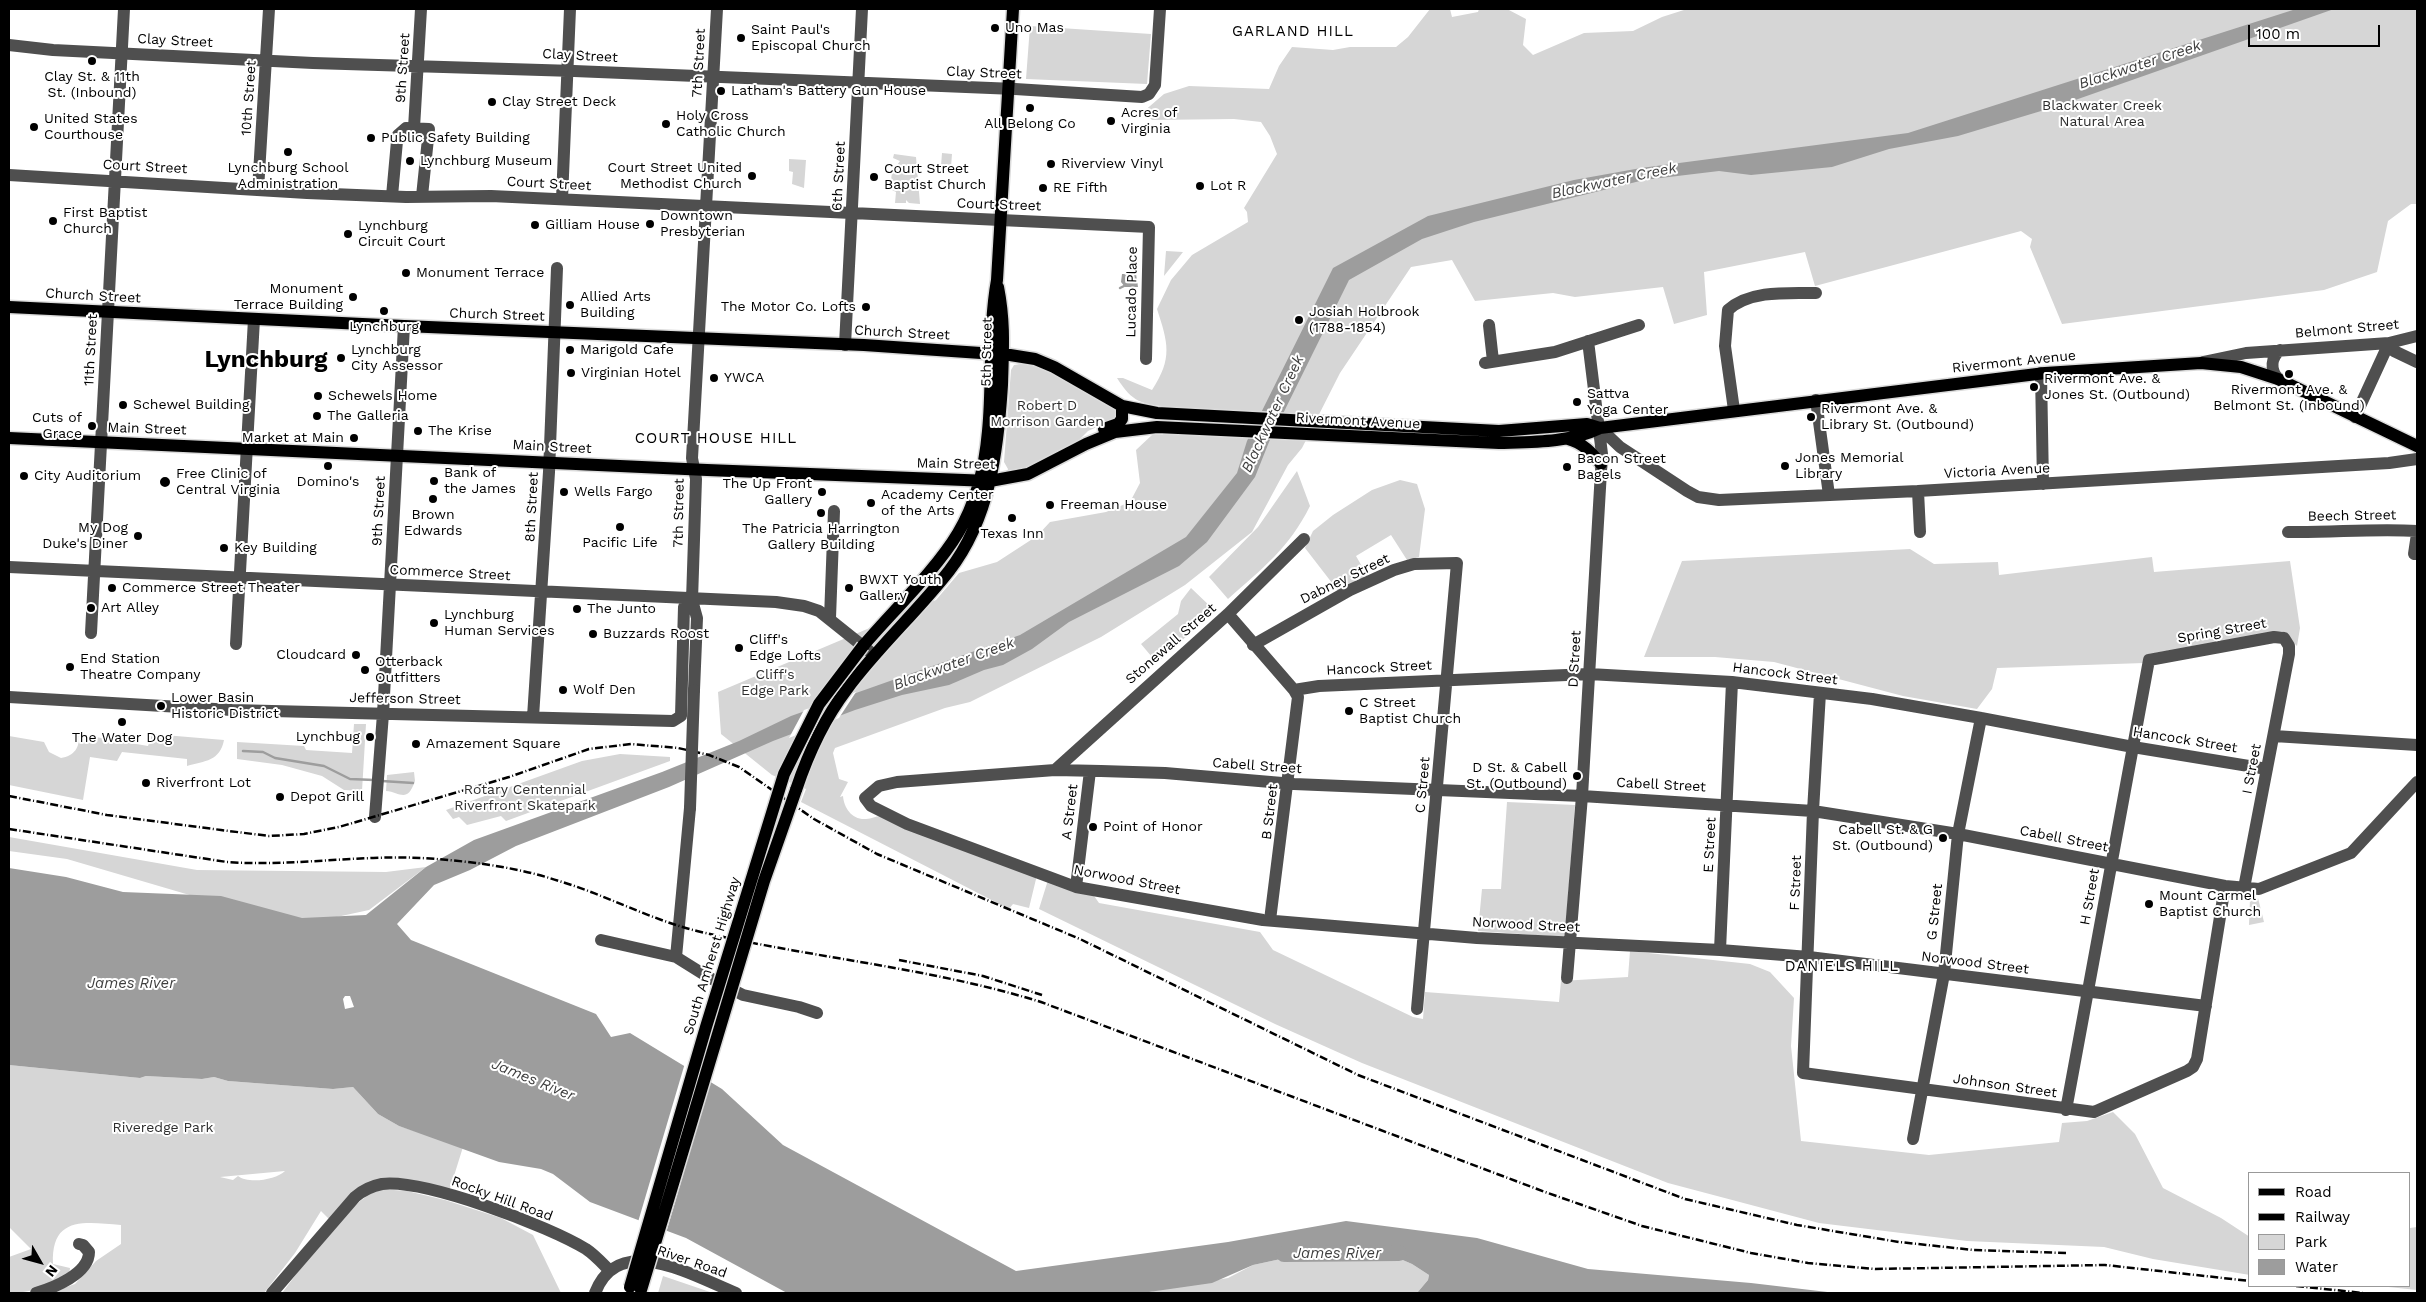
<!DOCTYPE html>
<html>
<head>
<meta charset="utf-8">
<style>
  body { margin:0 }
  #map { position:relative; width:2426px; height:1302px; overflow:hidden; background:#fff; font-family:"Work Sans",sans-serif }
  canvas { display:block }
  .frame { position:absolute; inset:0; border:10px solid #000; pointer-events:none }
  .legend { position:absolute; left:2248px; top:1172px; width:162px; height:115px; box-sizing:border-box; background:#fff; border:1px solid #999; margin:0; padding:6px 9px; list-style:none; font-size:15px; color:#000 }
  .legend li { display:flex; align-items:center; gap:10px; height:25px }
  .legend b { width:25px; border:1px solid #999 }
  .north { position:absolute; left:15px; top:1237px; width:50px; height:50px; -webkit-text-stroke:4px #fff; paint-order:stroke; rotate:128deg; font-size:14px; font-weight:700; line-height:20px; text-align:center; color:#000 }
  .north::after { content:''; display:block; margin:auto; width:18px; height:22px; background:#000; clip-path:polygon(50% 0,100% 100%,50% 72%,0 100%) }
  .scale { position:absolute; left:2248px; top:25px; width:132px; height:22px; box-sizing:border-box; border:2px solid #000; border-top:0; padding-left:6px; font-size:15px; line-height:18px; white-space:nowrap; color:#000; -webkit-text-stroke:4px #fff; paint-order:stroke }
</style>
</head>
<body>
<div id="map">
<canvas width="2426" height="1302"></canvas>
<div class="frame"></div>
<ul class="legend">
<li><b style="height:6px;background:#000"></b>Road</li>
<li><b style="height:6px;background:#000"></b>Railway</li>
<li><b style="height:14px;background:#d6d6d6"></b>Park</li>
<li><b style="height:14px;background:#9d9d9d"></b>Water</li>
</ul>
<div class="north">N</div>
<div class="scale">100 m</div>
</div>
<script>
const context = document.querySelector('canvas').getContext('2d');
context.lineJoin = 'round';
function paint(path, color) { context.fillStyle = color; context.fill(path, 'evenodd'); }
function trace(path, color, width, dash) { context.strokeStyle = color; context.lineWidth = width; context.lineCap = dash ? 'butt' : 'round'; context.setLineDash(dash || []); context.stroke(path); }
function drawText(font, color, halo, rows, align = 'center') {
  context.font = font + ' "Work Sans",sans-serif'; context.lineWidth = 4; context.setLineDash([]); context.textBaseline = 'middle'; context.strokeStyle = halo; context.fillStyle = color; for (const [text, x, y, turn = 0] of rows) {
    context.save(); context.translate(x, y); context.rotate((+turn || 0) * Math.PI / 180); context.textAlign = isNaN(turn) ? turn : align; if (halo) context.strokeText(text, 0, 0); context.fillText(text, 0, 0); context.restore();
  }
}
paint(new Path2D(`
  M1430,9H1450L1452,17L1478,12L1479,9H1507L1526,19L1523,45L1533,55L1584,33L1633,31L1662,17L1687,9H2417V204H2411L2388,221L2377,272L2324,290L2062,324L2030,247L2032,239L2021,231L1815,286L1805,252L1704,272L1707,315L1674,324L1663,287L1575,297L1553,293L1475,301L1452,260L1411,267L1340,373L1302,448L1288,465L1252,532L1185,585L1101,637L970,702L945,708L835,748L833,753L839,779L848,782L840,797L843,796C844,808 852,820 866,819C872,819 875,816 881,816L1037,875L1029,908L1013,904L1009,909L801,802L806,789L772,775L721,734L718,692L936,600L959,573L997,562L1037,536L1050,522L1106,512L1130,502L1140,483L1136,450L1153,434L1163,435L1170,407C1141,404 1133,403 1117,378H1123L1152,390C1173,358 1168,343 1157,309L1171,280L1192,255L1248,222L1247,212L1244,208L1277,154L1270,136L1261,122L1234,119L1152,120L1143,112L1164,94L1189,86L1269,89L1279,66L1292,47L1333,50L1350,47H1396L1408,37Z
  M1030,26L1151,34L1147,84L1026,79Z
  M942,153L952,154L951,167L941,166Z
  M894,154L916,157L920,204L909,203L906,200V203H895L896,192L890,189L892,172L900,161L893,158Z
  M789,159L806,160L804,188L792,184L793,172L789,171Z
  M1166,251L1183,252L1164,276Z
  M1020,361C1055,369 1082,393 1114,409L1116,411L1117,418L1088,431L1077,442L1047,459L1022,470L1007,472L1008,469L1004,462L1011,370L1014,365L1020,364Z
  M1297,471L1310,506C1289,548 1263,568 1228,599L1209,577L1258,527Z
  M1400,480L1417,484L1425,509L1419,557L1407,560L1391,535L1356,556L1368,577L1339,592L1305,548L1313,531L1333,515L1372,490Z
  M1910,549L1934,564L1998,562L1999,575L2152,557L2154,572L2290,561L2300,628L2297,646L2282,631L2149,654L2144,663L1997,668L1992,689L1977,709L1903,696L1774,662L1715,657H1644L1682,561Z
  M1191,588L1212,608L1200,624L1157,663L1141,644L1178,614L1181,601Z
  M354,724H366L362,791L344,790L322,776L282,765L237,759V742L304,746L306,750L352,753Z
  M78,734L148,746L152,734L224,740C220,761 205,761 187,766V759L122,752L117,761L90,757L83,800L9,785V736L44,742L49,752L61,758C74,756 81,747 78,734Z
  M620,754L670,757V761L506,821L501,816L467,825L459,817L453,819L446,810L582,761Z
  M414,772L415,781C407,804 400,792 386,791L387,775Z
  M1507,802L1575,805L1565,937L1478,931L1482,889H1501Z
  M9,837L197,870L386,872L426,867L369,910L295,926L67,859L9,851Z
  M1048,880L1092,893L1099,903L1260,932L1273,950L1413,1017L1423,1019L1425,992L1559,1002L1561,981L1628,977L1630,951L1750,964L1770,972L1794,998L1791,1046L1801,1141L1929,1155L2059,1142L2062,1123L2087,1121L2113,1112L2135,1134L2163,1188L2221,1218L2250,1237V1275L2153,1259L2104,1247L1967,1241L1819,1223L1668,1183L1362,1063L1275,1024L1039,909Z
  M2250,898H2258L2264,922L2249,925Z
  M9,1065L140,1078L146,1076L202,1079L214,1077L228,1081L333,1089L353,1087L378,1114L399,1126L463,1147L448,1195L382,1184L355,1197L333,1223L321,1211L295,1253L264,1293H49L75,1284L96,1261L121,1244V1225C84,1222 51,1216 53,1264L70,1268L69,1275C49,1286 31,1293 9,1293V1257L31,1249L9,1227ZM285,1171C276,1180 248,1184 238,1176L233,1180L220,1177Z
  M380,1189L407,1191L445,1200L501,1218L533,1235L561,1293H282C305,1264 346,1202 380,1189Z
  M2417,1227V1290L2379,1286H2410V1228Z
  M1341,1246L1366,1255L1376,1253L1391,1255L1412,1264L1429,1275L1428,1280L1417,1293H1142L1228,1278L1253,1265Z
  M663,1276L713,1293H658Z`), '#d6d6d6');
paint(new Path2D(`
  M2296,9H2334L2061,105L1958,136L1889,149L1832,167L1751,175L1719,171L1644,180L1474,222L1422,239L1349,280L1269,442L1255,477L1207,542L1179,566L1069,622L1032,649L1003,665L984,670L949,685L902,695L855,710L773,741L669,787L516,846L470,870L434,885L397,924L411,940L596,1014L611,1037L630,1033L722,1089L783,1145L1016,1271L1228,1242L1346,1221L1477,1238L1588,1269L1751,1283L1836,1293H1417L1428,1280L1429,1275L1412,1264L1391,1255L1376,1253L1366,1255L1341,1246L1253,1265L1212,1283L1142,1293H787L686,1238L590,1202L553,1174L541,1169L499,1162L399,1126L378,1114L353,1087L333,1089L228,1081L214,1077L202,1079L146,1076L140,1078L9,1065V868L66,877L123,892L221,896L302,918L366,915L426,867L474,840L662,772L739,741L791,716L1020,635L1186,537L1237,473L1247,441L1333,268L1428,216L1574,180L1641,168L1908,133ZM345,996H350L354,1007L345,1009L343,999Z
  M1122,274H1136L1138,287H1125L1121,282Z`), '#9d9d9d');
paint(new Path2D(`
  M856,692L839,718L789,738L804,710Z
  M685,1063L711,1079L666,1233L638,1222Z`), '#fff');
trace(new Path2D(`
  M1120,288L1124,286
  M243,751L263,752L275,758L324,766L350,779L374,780
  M382,781L413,783`), '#9d9d9d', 2.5);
trace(new Path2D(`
  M1284,1254L1399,1253`), '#9d9d9d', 16);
const major = new Path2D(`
  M9,307L404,326L864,345L1010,355L1035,359L1054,367L1122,406L1157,413L1499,431L1587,424L1600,428
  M1104,429L1118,424L1122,419V406
  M9,438L707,470L990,481L1028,474L1086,444L1115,432L1157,427L1499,443C1532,442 1569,443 1600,428L2045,373L2201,363L2241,367L2278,379L2417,446
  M1568,439C1583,443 1591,452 1601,464
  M863,646C892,612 936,570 958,533C976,503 985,466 988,431C993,381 988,330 997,280L1013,9
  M796,790C808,754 824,719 847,689C878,647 917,612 949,571C990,518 998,450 1002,385C1003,349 1005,323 998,287`);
trace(major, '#dbdbdb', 15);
trace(new Path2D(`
  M9,45L53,50L313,63L574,71L1015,89L1142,97L1149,94L1155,85L1160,9
  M414,128L421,9
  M9,175L307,193L406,197L491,196L1149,227L1146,359
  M258,190L269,9
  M392,196L397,141L398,135L406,128L429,129L422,196
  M562,199L570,9
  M1489,325L1493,361
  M2389,343L2394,351L2417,362
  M845,345L862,9
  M2203,362L2246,353L2389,343L2417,336
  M1485,363L1555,352L1639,325
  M2041,373L2043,484
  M2278,379C2270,369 2271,358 2280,350
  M1816,400L1829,495
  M1734,410L1725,346L1728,310C1750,290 1788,293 1816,293
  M2355,417L2389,343
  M1600,428L1620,447L1687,491L1698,497L1719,500L1918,491L2389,463L2417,459
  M1918,491L1920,532
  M2288,532C2331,533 2374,528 2417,531
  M2417,534L2414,554H2417
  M9,567L776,602L804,606L819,611L874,655
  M1228,614L1294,690L1298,697L1270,920
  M830,618L834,511
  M91,633L124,9
  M236,644L254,319
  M1253,645L1350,590L1394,570L1414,564L1457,563L1417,1009
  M694,690L697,618L692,600L696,479L692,458L717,9
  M1294,690L1319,686L1589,674L1732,682L1872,699L1981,718L2133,747L2267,769
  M1820,693L1813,811L1803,1073L2094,1112L2187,1071L2193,1067L2197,1059L2225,886
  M9,697L232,710L673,721L681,716L684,607L692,600
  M533,717L549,472L557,268
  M2274,736L2417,745
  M1055,770L1228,614L1304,539
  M375,817L383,714L404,326
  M1076,887L1090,771
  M601,940L676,957L708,977L743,995L799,1007L817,1013
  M1720,950L1732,682
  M676,957L690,808
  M1567,978L1582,796L1602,454L1588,341
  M2206,1006L1809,957L1720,950L1477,938L1263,920L1076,887L907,824L871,806L865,798L879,786L897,782L1055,770L1101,771L1165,773L1294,784L1582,796L1813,811L1958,834L2225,886L2259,889L2351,853L2417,782
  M2066,1110L2149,660L2274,637L2284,638L2289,646V654L2244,888
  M1913,1139L1944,974L1958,834L1981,718
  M36,1293C53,1288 89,1274 89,1252L83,1245L79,1244
  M272,1293L355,1197C363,1190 372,1186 382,1184C425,1179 549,1226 586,1249C595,1255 602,1263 609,1270
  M595,1293C619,1231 693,1276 736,1293`), '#4f4f4f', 12);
trace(major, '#000', 12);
trace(new Path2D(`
  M9,796L107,815L221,830L269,836L304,834L339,827L509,777L589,749L631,744L678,748L709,755L739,767L814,819L877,854L1080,939L1358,1075L1685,1199L1797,1225L1899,1242L1973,1250L2066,1253
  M9,829L227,862C296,867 366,853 436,859C476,862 520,868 559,881C606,895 649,919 697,931C811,958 928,967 1041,1002L1545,1192L1642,1226L1751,1253L1808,1263L1875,1269L2105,1265L2250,1281
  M899,960L983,976L1042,995
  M2296,1286L2363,1293`), '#000', 2.5, [8, 2.5, 1, 2.5]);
const majorBridge = new Path2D(`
  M630,1287L706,1027L784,774L819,704L863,646
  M641,1290L764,881L796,790`);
trace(majorBridge, '#dbdbdb', 15, []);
trace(new Path2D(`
  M690,808L694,690`), '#4f4f4f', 12);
trace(majorBridge, '#000', 12);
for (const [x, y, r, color] of [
  [995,28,5,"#000"],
  [741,38,5,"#000"],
  [92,61,5,"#000"],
  [721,91,5,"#000"],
  [492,102,5,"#000"],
  [1030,108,5,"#000"],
  [1111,121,5,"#000"],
  [666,124,5,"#000"],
  [34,127,5,"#000"],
  [371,138,5,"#000"],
  [288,152,5,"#000"],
  [410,161,5,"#000"],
  [1051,164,5,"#000"],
  [752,176,5,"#000"],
  [874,177,5,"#000"],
  [1200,186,5,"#000"],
  [1043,188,5,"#000"],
  [53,221,5,"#000"],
  [650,224,5,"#000"],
  [535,225,5,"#000"],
  [348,234,5,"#000"],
  [406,273,5,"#000"],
  [353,297,5,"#000"],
  [570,305,5,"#000"],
  [866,307,5,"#000"],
  [384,311,5,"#000"],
  [1299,320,5,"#000"],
  [570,350,5,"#000"],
  [341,358,5,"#000"],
  [571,373,5,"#000"],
  [2289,374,5,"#000"],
  [714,378,5,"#000"],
  [2034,387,5,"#000"],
  [318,396,5,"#000"],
  [1577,402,5,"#000"],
  [123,405,5,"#000"],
  [317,416,5,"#000"],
  [1811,417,5,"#000"],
  [92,426,5,"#000"],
  [418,431,5,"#000"],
  [354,438,5,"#000"],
  [328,466,5,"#000"],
  [1785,466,5,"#000"],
  [1567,467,5,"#000"],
  [24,476,5,"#000"],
  [434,481,5,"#000"],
  [165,482,6,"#000"],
  [564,492,5,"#000"],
  [822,492,5,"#000"],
  [433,499,5,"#000"],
  [871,503,5,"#000"],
  [1050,505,5,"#000"],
  [821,513,5,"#000"],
  [1012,518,5,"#000"],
  [620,527,5,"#000"],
  [138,536,5,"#000"],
  [224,548,5,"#000"],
  [112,588,5,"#000"],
  [849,588,5,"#000"],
  [91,608,5,"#000"],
  [577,609,5,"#000"],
  [434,623,5,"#000"],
  [593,634,5,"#000"],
  [739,648,5,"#000"],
  [356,655,5,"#000"],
  [70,667,5,"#000"],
  [365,670,5,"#000"],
  [563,690,5,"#000"],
  [161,706,5,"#000"],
  [1349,711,5,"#000"],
  [122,722,5,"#000"],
  [370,737,5,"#000"],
  [416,744,5,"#000"],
  [1577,776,5,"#000"],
  [146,783,5,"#000"],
  [280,797,5,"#000"],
  [1093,827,5,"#000"],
  [1943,838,5,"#000"],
  [2149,904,5,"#000"]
]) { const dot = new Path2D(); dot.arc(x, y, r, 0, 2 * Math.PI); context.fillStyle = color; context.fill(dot); trace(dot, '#fff', 2); }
drawText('14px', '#000', '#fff', [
  ["Uno Mas",1005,28],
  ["Saint Paul's",751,30],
  ["Episcopal Church",751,46],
  ["Clay St. & 11th",92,77,"center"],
  ["St. (Inbound)",92,93,"center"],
  ["Latham's Battery Gun House",731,91],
  ["Clay Street Deck",502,102],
  ["Acres of",1121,113],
  ["Virginia",1121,129],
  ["Holy Cross",676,116],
  ["Catholic Church",676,132],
  ["United States",44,119],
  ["Courthouse",44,135],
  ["All Belong Co",1030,124,"center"],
  ["Public Safety Building",381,138],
  ["Lynchburg Museum",420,161],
  ["Riverview Vinyl",1061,164],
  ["Lynchburg School",288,168,"center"],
  ["Administration",288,184,"center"],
  ["Court Street United",742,168,"right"],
  ["Methodist Church",742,184,"right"],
  ["Court Street",884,169],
  ["Baptist Church",884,185],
  ["Lot R",1210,186],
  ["RE Fifth",1053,188],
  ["First Baptist",63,213],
  ["Church",63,229],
  ["Downtown",660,216],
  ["Presbyterian",660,232],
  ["Gilliam House",545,225],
  ["Lynchburg",358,226],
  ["Circuit Court",358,242],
  ["Monument Terrace",416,273],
  ["Monument",343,289,"right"],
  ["Terrace Building",343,305,"right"],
  ["Allied Arts",580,297],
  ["Building",580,313],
  ["The Motor Co. Lofts",856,307,"right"],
  ["Josiah Holbrook",1309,312],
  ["(1788-1854)",1309,328],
  ["Lynchburg",384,327,"center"],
  ["Lynchburg",351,350],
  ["City Assessor",351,366],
  ["Marigold Cafe",580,350],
  ["Virginian Hotel",581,373],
  ["YWCA",724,378],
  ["Rivermont Ave. &",2044,379],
  ["Jones St. (Outbound)",2044,395],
  ["Rivermont Ave. &",2289,390,"center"],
  ["Belmont St. (Inbound)",2289,406,"center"],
  ["Sattva",1587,394],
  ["Yoga Center",1587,410],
  ["Schewels Home",328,396],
  ["Schewel Building",133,405],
  ["Rivermont Ave. &",1821,409],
  ["Library St. (Outbound)",1821,425],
  ["The Galleria",327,416],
  ["Cuts of",82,418,"right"],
  ["Grace",82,434,"right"],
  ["The Krise",428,431],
  ["Market at Main",344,438,"right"],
  ["Jones Memorial",1795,458],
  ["Library",1795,474],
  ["Bacon Street",1577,459],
  ["Bagels",1577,475],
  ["Bank of",444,473],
  ["the James",444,489],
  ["Free Clinic of",176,474],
  ["Central Virginia",176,490],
  ["City Auditorium",34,476],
  ["Domino's",328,482,"center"],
  ["The Up Front",812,484,"right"],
  ["Gallery",812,500,"right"],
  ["Wells Fargo",574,492],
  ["Academy Center",881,495],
  ["of the Arts",881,511],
  ["Freeman House",1060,505],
  ["Brown",433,515,"center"],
  ["Edwards",433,531,"center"],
  ["My Dog",128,528,"right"],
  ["Duke's Diner",128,544,"right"],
  ["The Patricia Harrington",821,529,"center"],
  ["Gallery Building",821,545,"center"],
  ["Texas Inn",1012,534,"center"],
  ["Pacific Life",620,543,"center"],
  ["Key Building",234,548],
  ["BWXT Youth",859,580],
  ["Gallery",859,596],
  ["Commerce Street Theater",122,588],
  ["Art Alley",101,608],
  ["The Junto",587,609],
  ["Lynchburg",444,615],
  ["Human Services",444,631],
  ["Buzzards Roost",603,634],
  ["Cliff's",749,640],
  ["Edge Lofts",749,656],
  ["Cloudcard",346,655,"right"],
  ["End Station",80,659],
  ["Theatre Company",80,675],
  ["Otterback",375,662],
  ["Outfitters",375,678],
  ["Wolf Den",573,690],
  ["Lower Basin",171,698],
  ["Historic District",171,714],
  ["C Street",1359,703],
  ["Baptist Church",1359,719],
  ["Lynchbug",360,737,"right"],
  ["The Water Dog",122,738,"center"],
  ["Amazement Square",426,744],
  ["D St. & Cabell",1567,768,"right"],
  ["St. (Outbound)",1567,784,"right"],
  ["Riverfront Lot",156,783],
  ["Depot Grill",290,797],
  ["Point of Honor",1103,827],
  ["Cabell St. & G",1933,830,"right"],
  ["St. (Outbound)",1933,846,"right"],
  ["Mount Carmel",2159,896],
  ["Baptist Church",2159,912]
], 'left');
drawText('14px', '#000', '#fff', [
  ["Clay Street",175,41,3],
  ["Clay Street",580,56,3],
  ["7th Street",699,63,-87],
  ["9th Street",403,68,-86],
  ["Clay Street",984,73,2],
  ["10th Street",249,98,-86],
  ["Court Street",145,167,3],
  ["6th Street",839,176,-87],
  ["Court Street",549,184,3],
  ["Court Street",999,205,2],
  ["Lucado Place",1132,292,-89],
  ["Church Street",93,296,3],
  ["Church Street",497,315,2],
  ["Belmont Street",2347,329,-5],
  ["Church Street",902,333,3],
  ["11th Street",91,350,-87],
  ["5th Street",987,352,-89],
  ["Rivermont Avenue",2014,362,-6],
  ["Rivermont Avenue",1358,421,3],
  ["Main Street",147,429,2],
  ["Main Street",552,447,3],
  ["Main Street",956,464,1],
  ["Victoria Avenue",1997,471,-3],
  ["8th Street",532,507,-87],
  ["9th Street",379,511,-87],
  ["7th Street",679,513,-89],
  ["Beech Street",2352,516,-1],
  ["Commerce Street",450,573,3],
  ["Dabney Street",1345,579,-26],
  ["Spring Street",2222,631,-10],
  ["Stonewall Street",1171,644,-41],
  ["D Street",1575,659,-87],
  ["Hancock Street",1379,668,-3],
  ["Hancock Street",1785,674,7],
  ["Jefferson Street",405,699,1],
  ["Hancock Street",2185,740,9],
  ["Cabell Street",1257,766,4],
  ["I Street",2252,769,-79],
  ["C Street",1423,785,-85],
  ["Cabell Street",1661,785,3],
  ["A Street",1070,812,-83],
  ["B Street",1270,812,-83],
  ["Cabell Street",2064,839,11],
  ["E Street",1710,845,-87],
  ["Norwood Street",1127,880,11],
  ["F Street",1796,883,-88],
  ["H Street",2090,897,-80],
  ["G Street",1935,912,-84],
  ["Norwood Street",1526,925,3],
  ["South Amherst Highway",712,956,-73],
  ["Norwood Street",1975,963,7],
  ["Johnson Street",2005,1086,8],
  ["Rocky Hill Road",502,1199,20],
  ["River Road",692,1262,19]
]);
drawText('14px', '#2d2d2d', '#fff', [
  ["Blackwater Creek",2102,106],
  ["Natural Area",2102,122],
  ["Robert D",1047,406],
  ["Morrison Garden",1047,422],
  ["Cliff's",775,675],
  ["Edge Park",775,691],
  ["Rotary Centennial",525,790],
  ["Riverfront Skatepark",525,806],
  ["Riveredge Park",163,1128]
]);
context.letterSpacing = '1px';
drawText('15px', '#000', '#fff', [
  ["GARLAND HILL",1293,32],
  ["COURT HOUSE HILL",716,439],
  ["DANIELS HILL",1842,967]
]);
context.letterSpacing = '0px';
drawText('italic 15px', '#3e3e3e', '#fff', [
  ["Blackwater Creek",2140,65,-18],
  ["Blackwater Creek",1614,181,-12],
  ["Blackwater Creek",1273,414,-65],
  ["Blackwater Creek",954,664,-20],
  ["James River",131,984],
  ["James River",533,1080,22],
  ["James River",1337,1254]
]);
drawText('bold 24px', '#000', '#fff', [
  ["Lynchburg",266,360]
]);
</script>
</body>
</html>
